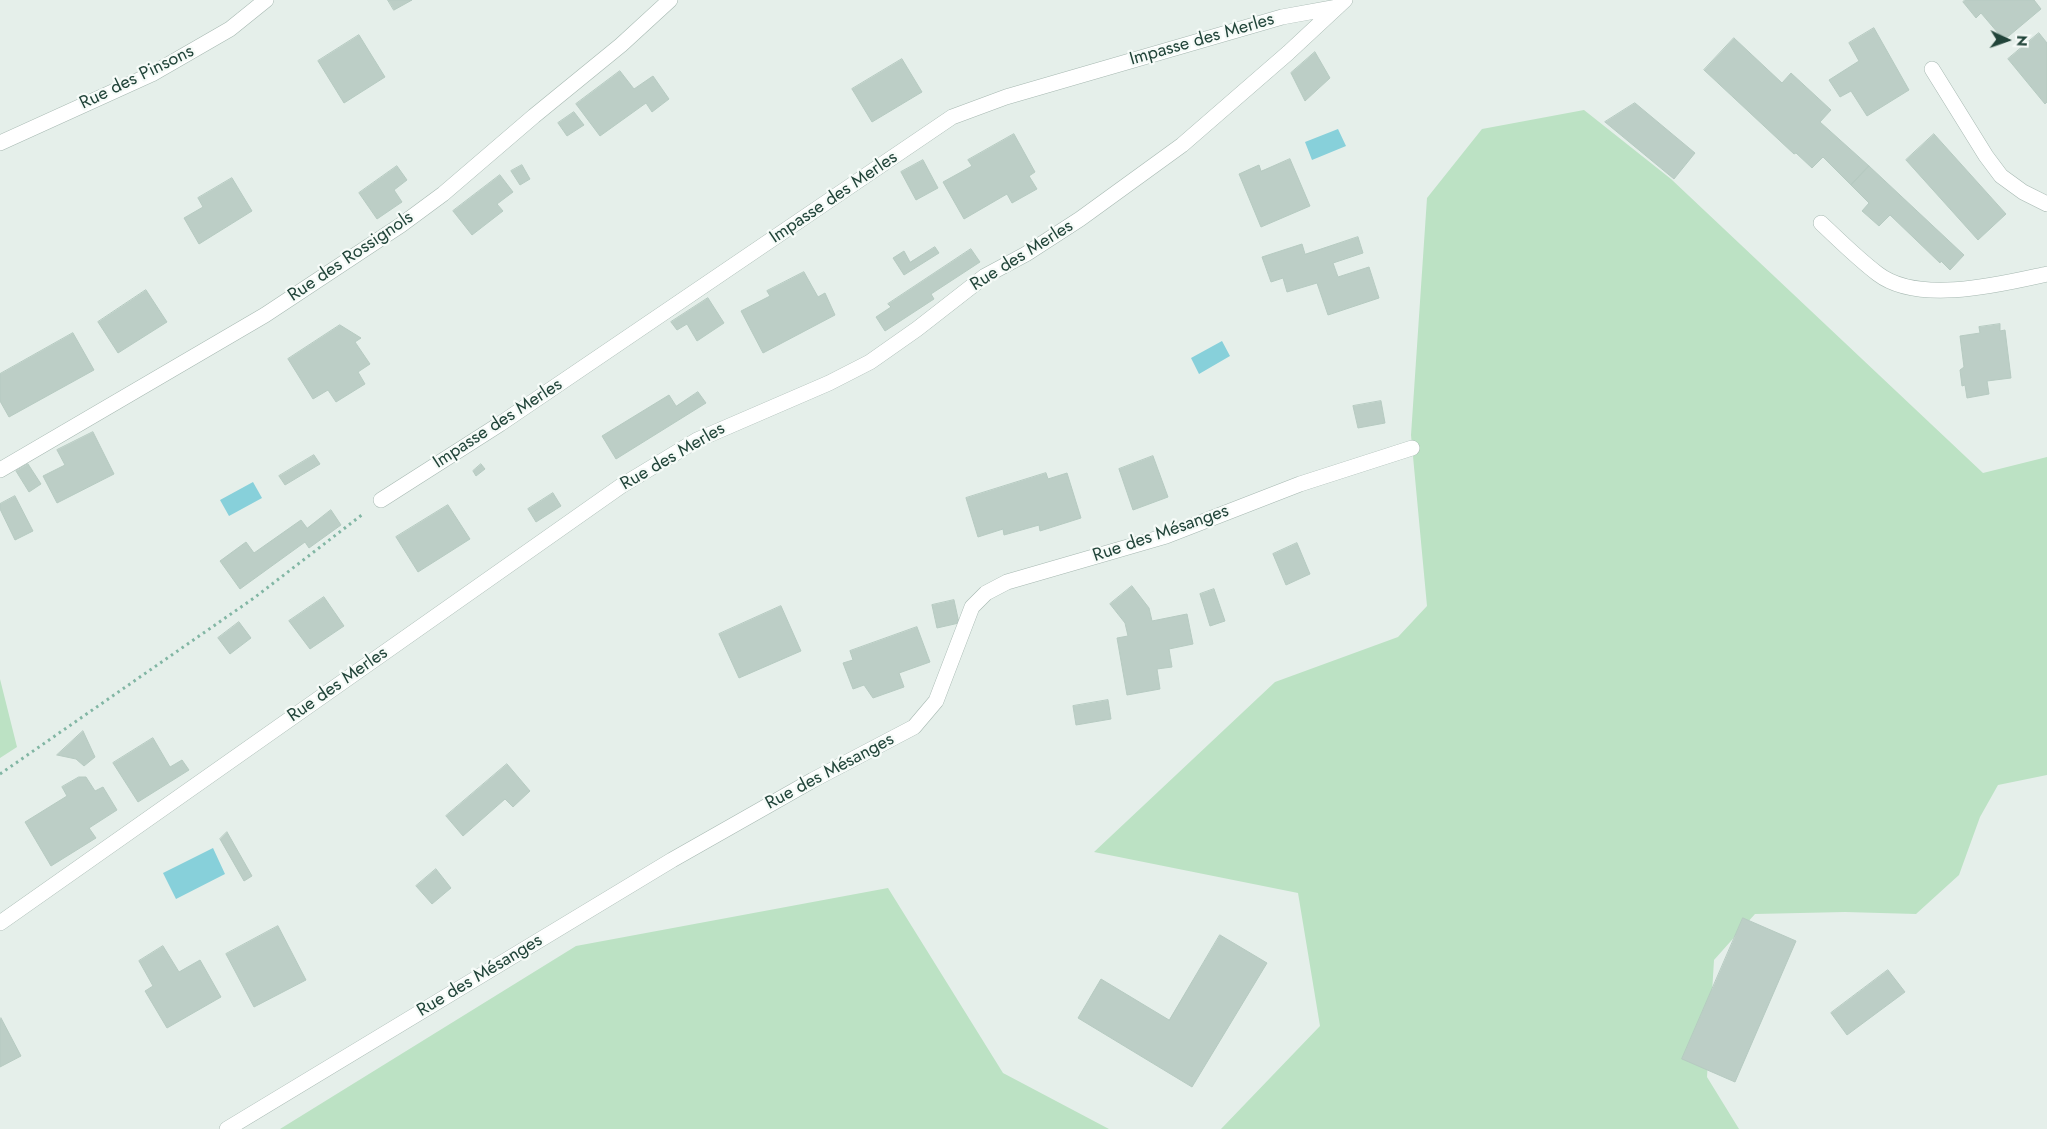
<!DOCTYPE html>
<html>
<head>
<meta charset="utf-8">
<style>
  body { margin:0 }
  #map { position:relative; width:2047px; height:1129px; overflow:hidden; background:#e5efea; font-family:Jost,sans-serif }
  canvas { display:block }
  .north { position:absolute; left:1982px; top:15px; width:50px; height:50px; -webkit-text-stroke:4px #f6fbf8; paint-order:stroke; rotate:93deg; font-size:14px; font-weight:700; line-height:20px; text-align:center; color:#214439 }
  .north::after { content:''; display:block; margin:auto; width:18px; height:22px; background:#214439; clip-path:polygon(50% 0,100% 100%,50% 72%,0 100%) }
</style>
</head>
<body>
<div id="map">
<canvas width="2047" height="1129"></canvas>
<div class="north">N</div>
</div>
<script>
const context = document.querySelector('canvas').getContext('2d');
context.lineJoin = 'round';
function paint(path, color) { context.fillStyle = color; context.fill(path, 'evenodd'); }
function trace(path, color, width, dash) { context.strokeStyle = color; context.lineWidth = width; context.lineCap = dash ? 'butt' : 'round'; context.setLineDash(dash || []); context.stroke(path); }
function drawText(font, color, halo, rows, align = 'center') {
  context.font = font + ' Jost,sans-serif'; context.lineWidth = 4.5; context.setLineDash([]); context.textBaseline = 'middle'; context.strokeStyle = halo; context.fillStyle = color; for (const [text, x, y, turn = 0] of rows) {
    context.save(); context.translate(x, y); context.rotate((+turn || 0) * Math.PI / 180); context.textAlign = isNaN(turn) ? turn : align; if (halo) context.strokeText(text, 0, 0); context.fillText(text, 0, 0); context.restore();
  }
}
paint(new Path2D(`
  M1584,110L1671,179L1983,473L2047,457V775L1998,785L1980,817L1959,875L1916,914L1845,912L1755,914L1714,960L1707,1077L1739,1129H1221L1320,1026L1298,893L1094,852L1275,682L1398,637L1427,606L1411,435L1427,198L1482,129Z
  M0,679L17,747L0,758Z
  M888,888L1003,1073L1109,1129H280L576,946Z`), '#bce2c4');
paint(new Path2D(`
  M1338,129L1346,146L1312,160L1305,142Z
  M1222,341L1230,356L1199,374L1191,358Z
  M253,482L262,498L229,516L220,500Z
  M213,848L225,874L176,899L163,873Z`), '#87d0da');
const building = new Path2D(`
  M388,0H412L394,10Z
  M1965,0H2034L2041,9L2004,40L1981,13L1976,18L1963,2Z
  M1874,28L1909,90L1867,116L1851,91L1840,97L1829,80L1859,61L1849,43Z
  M2039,33L2047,43V102L2045,104L2008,59Z
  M359,35L385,77L344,103L318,61Z
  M1734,38L1782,83L1791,73L1831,110L1820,122L1869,166L1851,185L1823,157L1812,168L1796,153L1794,154L1704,70Z
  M1315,52L1330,78L1305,101L1291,73Z
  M902,59L922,92L872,122L852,89Z
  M620,71L634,89L653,76L669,99L652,112L646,103L600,136L576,104Z
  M1635,103L1695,153L1674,179L1605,122Z
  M574,112L584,125L567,136L558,123Z
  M1014,134L1035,172L1029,176L1037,189L1012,203L1007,194L964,219L943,182L972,166L968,160Z
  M1934,134L2006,214L1978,240L1906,160Z
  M1290,159L1310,206L1261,227L1239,174L1259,165L1261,171Z
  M923,160L938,188L916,200L901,172Z
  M522,165L530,179L520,185L511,171Z
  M397,166L407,180L394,190L402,202L377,219L359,193Z
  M1869,166L1964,255L1950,270L1941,261L1940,263L1890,215L1879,226L1862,211L1869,203L1851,185Z
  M500,175L513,192L497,204L503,211L472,235L453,211Z
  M232,178L252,211L199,244L184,218L203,207L198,198Z
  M1358,237L1363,253L1333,263L1338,277L1369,267L1379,298L1328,315L1317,283L1287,292L1283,278L1271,282L1262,257L1302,244L1305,254Z
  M935,247L939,253L904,275L893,258L904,251L910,262Z
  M971,249L980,262L931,294L934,299L885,331L876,317L891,307L888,304Z
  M804,272L818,297L825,293L835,315L763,353L741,311L770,296L767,291Z
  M146,290L167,322L118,353L98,322Z
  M708,298L724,323L697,341L687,324L677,330L671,322Z
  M2000,324V331L2005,330L2011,378L1987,381L1989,394L1967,398L1965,385L1962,386L1960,370L1964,367L1960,336L1980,333L1979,327Z
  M340,325L361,338L355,342L370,364L358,372L365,384L336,402L328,390L313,399L288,359Z
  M73,333L94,370L9,417L0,401V374Z
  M698,392L706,403L616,459L602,436L669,395L676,406Z
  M1381,401L1385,423L1358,428L1353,406Z
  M93,432L114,474L57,503L43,476L65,465L57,450Z
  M314,455L320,464L285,485L279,476Z
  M1153,456L1168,497L1133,510L1119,469Z
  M28,464L41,484L29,492L16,471Z
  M481,464L485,469L476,476L473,471Z
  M1046,473L1048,479L1067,473L1081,518L1040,531L1039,525L1004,535L1003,529L978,537L966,498Z
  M553,493L561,506L536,522L528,509Z
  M15,496L33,531L15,540L0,509V504Z
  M448,505L470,539L418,572L396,537Z
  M331,510L341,525L309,548L305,542L240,589L220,561L246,542L254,553L301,520L307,528Z
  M1297,543L1310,574L1286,585L1273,554Z
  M1132,586L1149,608L1152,621L1187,614L1193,644L1169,649L1172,667L1157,669L1160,689L1127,695L1117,638L1128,636L1125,623L1110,604Z
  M1214,589L1225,621L1210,626L1200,594Z
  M324,597L344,626L310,649L289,621Z
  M954,600L959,623L937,628L932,605Z
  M781,606L801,651L739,678L719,634Z
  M239,622L251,638L230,654L218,638Z
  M917,627L930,662L899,673L904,687L873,698L864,685L853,689L843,663L853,660L850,651Z
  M1108,700L1111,719L1076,725L1073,706Z
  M83,731L95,757L84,766L76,759L57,755Z
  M153,738L170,767L182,760L189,770L138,802L113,763Z
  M507,764L530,791L513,807L505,799L463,836L446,816Z
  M79,777H86L95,791L103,787L117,810L89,828L96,838L51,866L25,822L67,796L62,787Z
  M227,832L252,876L244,881L220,839Z
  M436,869L451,888L432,904L416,886Z
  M1743,918L1796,941L1735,1082L1682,1059Z
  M278,926L306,980L254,1007L226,954Z
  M1220,935L1267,963L1192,1087L1078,1018L1101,979L1169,1020Z
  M163,946L179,972L200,960L221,997L167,1028L145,991L153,986L139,961Z
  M1888,970L1905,992L1847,1035L1831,1013Z
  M1,1018L21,1056L0,1067V1019Z`);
paint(building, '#bccec6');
trace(building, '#b6cac1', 1);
const service = new Path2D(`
  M1821,223C1839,240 1858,259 1878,274C1919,305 2001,284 2047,274`);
const minor = new Path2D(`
  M1932,69L1986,156L2001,176L2023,192L2047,204
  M0,143L152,74L230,29L266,0
  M0,470L265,315L401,225L443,194L534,116L621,45L670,0
  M381,500L500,424L952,117L1006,97L1282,17L1337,7
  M0,923L621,486L697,440L829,383L870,362L917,329L985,276L1026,254L1080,219L1182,145L1288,53L1345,0
  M227,1129L672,860L813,780L914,727L936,701L972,607L986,593L1007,582L1166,536L1300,484L1412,448`);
trace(service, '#a6b8b1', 16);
trace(minor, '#a6b8b1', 16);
trace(new Path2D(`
  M0,774L254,598L363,514`), '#82b6a4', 3, [2.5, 4]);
trace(service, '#fff', 15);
trace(minor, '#fff', 15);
drawText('18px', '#214439', '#f6fbf8', [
  ["Impasse des Merles",1202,40,-16],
  ["Rue des Pinsons",137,78,-26],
  ["Impasse des Merles",834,198,-34],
  ["Rue des Merles",1022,256,-32],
  ["Rue des Rossignols",351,257,-34],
  ["Impasse des Merles",498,424,-33],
  ["Rue des Merles",673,457,-30],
  ["Rue des Mésanges",1161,534,-19],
  ["Rue des Merles",338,685,-35],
  ["Rue des Mésanges",830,772,-28],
  ["Rue des Mésanges",480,976,-31]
]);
</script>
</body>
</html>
